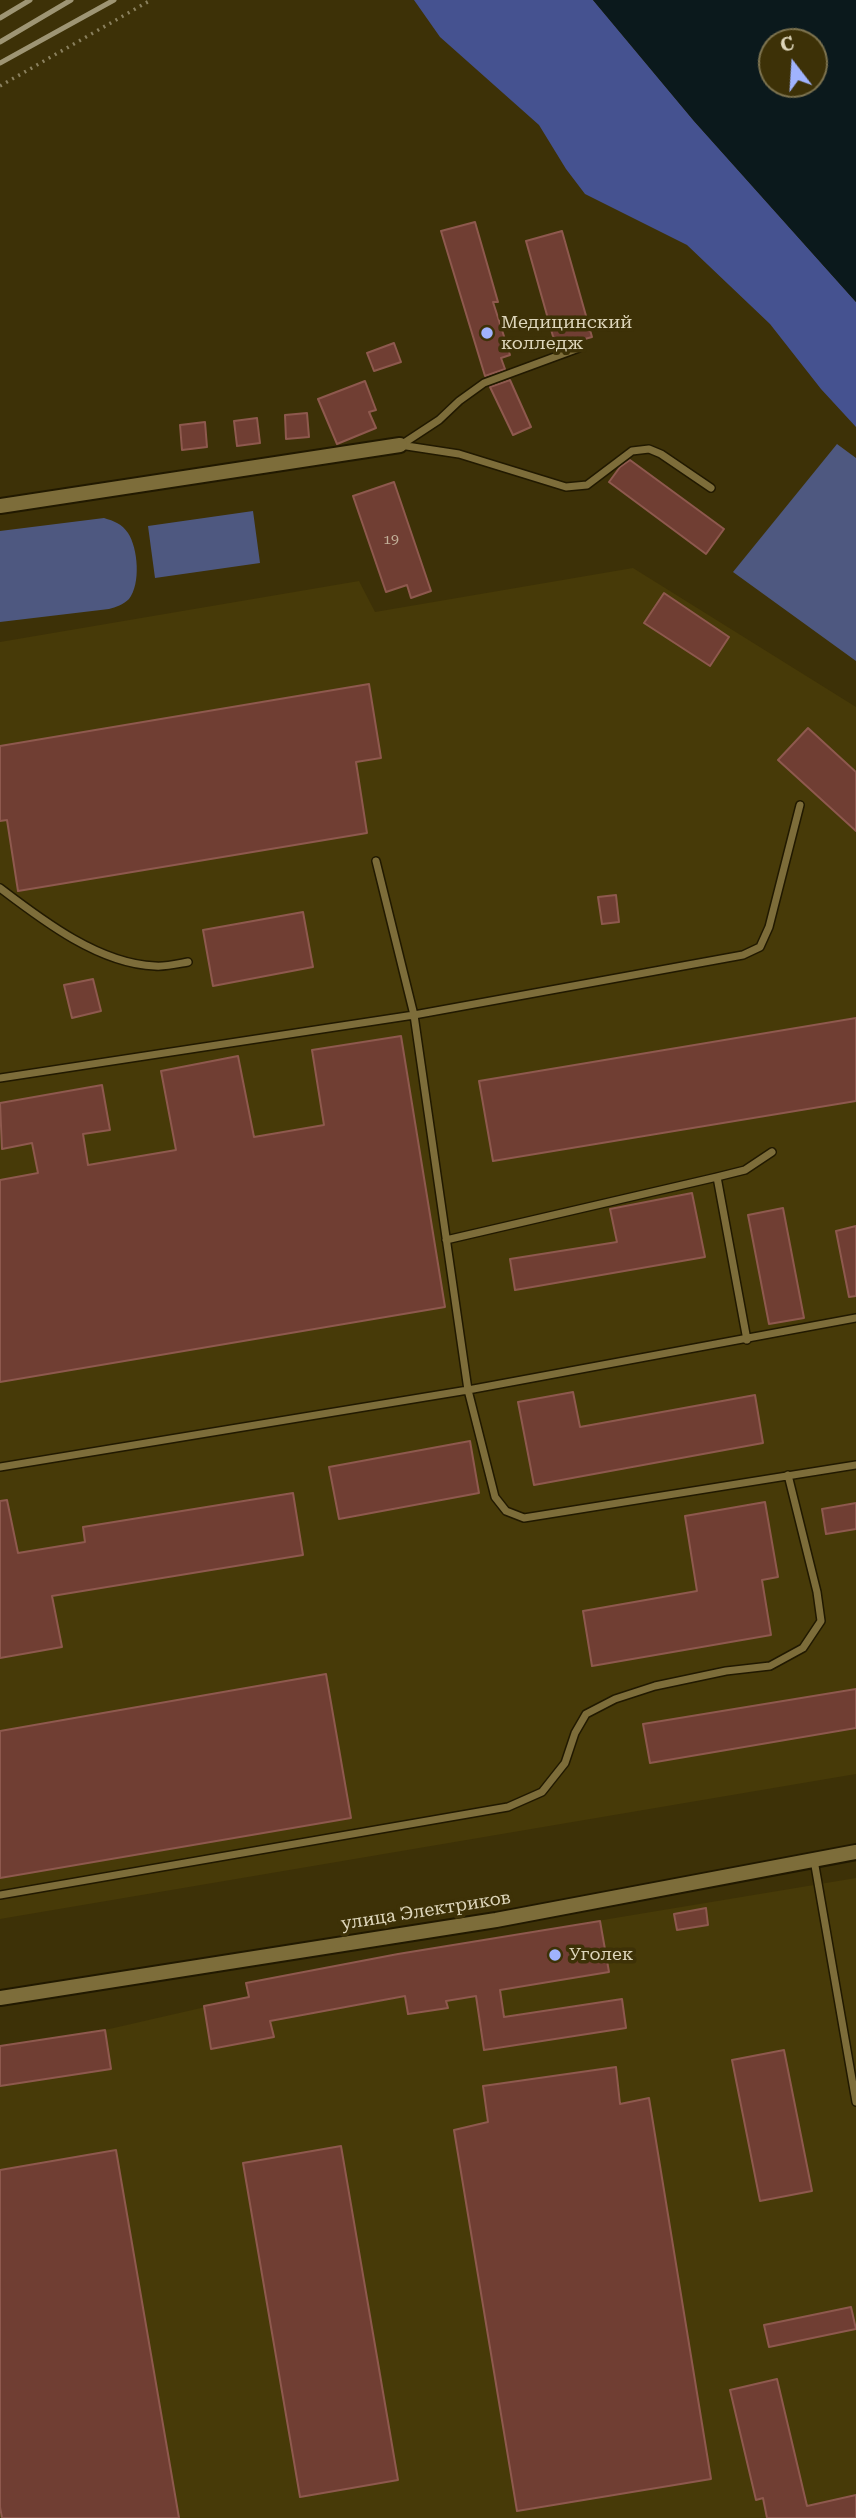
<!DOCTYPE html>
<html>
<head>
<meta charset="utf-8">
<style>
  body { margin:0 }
  #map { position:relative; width:856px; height:2518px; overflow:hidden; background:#3d3107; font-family:"Roboto Serif",serif }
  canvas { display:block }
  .north { position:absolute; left:758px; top:28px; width:70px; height:70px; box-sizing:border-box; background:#3d3107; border:2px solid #7d734f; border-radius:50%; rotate:343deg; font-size:19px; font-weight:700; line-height:28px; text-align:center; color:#ded6bb }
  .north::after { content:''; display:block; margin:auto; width:24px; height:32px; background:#a0b3fd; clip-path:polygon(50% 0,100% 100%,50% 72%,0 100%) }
</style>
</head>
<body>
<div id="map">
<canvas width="856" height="2518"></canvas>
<div class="north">С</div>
</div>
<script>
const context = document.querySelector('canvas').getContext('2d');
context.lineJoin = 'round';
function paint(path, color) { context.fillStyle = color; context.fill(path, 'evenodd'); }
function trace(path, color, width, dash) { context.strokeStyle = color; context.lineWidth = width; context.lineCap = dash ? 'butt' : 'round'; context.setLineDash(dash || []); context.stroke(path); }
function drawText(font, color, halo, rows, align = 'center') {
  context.font = font + ' "Roboto Serif",serif'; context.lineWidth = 7; context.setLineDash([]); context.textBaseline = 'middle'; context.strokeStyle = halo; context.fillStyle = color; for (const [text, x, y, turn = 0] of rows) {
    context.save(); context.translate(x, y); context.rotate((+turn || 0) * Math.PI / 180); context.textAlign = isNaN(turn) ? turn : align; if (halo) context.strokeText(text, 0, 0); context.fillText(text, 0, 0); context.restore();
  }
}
paint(new Path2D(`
  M633,568L856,707V1774L0,1919V642L359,581L375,612Z
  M856,1878V2518H0V2046L105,2030L249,1997L246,1983L398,1954Z`), '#473a08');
paint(new Path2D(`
  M837,444L856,458V661L733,572Z
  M253,511L260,563L155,578L148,526Z
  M104,518C114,521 122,524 128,533C138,548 141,584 129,599C123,605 116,607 109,609L0,622V531Z`), '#4e5880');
paint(new Path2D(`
  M414,0H593L694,121L856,302V427L821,389L770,324L687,245L585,194L566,169L539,125L440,37Z`), '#455290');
paint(new Path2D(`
  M593,0H856V302L694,121ZM814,42V84H772V42Z`), '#0b191c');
const building = new Path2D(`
  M475,222L498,302H493L510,355L501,358L505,369L485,376L441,231Z
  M562,231L592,337L556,347L526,241Z
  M394,343L401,362L374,371L367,353Z
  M510,380L531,427L513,435L490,387Z
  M365,381L376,410L369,412L376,428L337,444L318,399Z
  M307,413L309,437L286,439L285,415Z
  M257,418L260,443L237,446L234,421Z
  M205,422L207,447L182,450L180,425Z
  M630,460L724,529L706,554L609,482L620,467Z
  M394,482L431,591L411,598L407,585L386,592L353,496Z
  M664,593L729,637L710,666L644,623Z
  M369,684L381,758L356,762L367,833L18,891L7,820L0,821V746Z
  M808,728L856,772V831L778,760Z
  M616,895L619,922L602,924L598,897Z
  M303,912L313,967L213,986L203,930Z
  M93,979L101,1011L72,1018L64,985Z
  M856,1018V1101L493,1161L479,1081Z
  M401,1036L445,1307L0,1382V1180L38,1173L32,1143L2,1149L0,1103L102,1085L110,1130L83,1134L88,1165L176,1150L161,1071L238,1056L254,1137L324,1125L312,1050Z
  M692,1193L705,1257L515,1290L510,1259L617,1242L610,1209Z
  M783,1208L804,1318L769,1324L748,1215Z
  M856,1226V1296L849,1297L836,1231Z
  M573,1392L580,1427L755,1395L763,1443L534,1485L518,1402Z
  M470,1441L479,1493L339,1519L329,1467Z
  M293,1493L303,1555L52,1596L62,1647L0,1658V1501L7,1500L18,1553L85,1542L83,1527Z
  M765,1502L778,1577L762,1580L771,1635L592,1666L583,1611L697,1591L685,1516Z
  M856,1503V1529L826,1534L822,1509Z
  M326,1674L351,1818L0,1878V1731Z
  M856,1689V1728L650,1763L643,1724Z
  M706,1908L708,1925L677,1930L674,1914Z
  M600,1921L609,1972L500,1990L504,2017L622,1999L626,2028L484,2050L476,1996L446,2001L448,2008L408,2014L405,1996L270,2021L274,2037L211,2049L204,2006L249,1997L246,1983L398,1954Z
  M105,2030L111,2069L0,2086V2046Z
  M784,2050L812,2191L760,2201L732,2060Z
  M616,2067L620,2104L649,2098L711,2479L517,2511L454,2130L488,2122L483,2086Z
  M341,2146L398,2480L300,2497L243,2163Z
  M116,2150L179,2518H2L0,2507V2170Z
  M851,2307L856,2329L769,2347L764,2325Z
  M777,2379L807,2506L856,2495V2518H767L763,2498L756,2500L730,2390Z`);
paint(building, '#703e33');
trace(building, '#8e594e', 2);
const service = new Path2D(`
  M400,445L459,454L566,487L587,485L632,451L649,449L661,454L711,488
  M401,445L439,420L459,401L484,383L579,348
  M376,861L414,1015L468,1390L495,1497L506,1511L524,1518L856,1465
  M0,888C42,920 99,964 155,966C165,967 177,964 188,962
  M0,1078L414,1015L743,955L760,947L769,927L800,805
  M717,1177L747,1340
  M446,1240L717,1177L745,1170L772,1152
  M0,1467L468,1390L856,1318
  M814,1860L856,2102
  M0,1895L508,1807L542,1792L565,1763L575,1733L586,1714L615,1699L655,1686L726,1671L770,1666L803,1648L821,1621L817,1592L788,1475`);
const minor = new Path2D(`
  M0,506L400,445
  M0,1998L496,1920L856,1852`);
trace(service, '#211900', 10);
trace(minor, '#211900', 18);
trace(new Path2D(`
  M0,86L151,0`), '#8a805e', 3.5, [2, 5]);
trace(service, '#7d6d3a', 7);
trace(minor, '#7d6d3a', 14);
trace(new Path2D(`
  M0,18L30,0
  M0,42L71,0
  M0,63L114,0`), '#9e9574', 5);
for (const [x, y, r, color] of [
  [487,333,7,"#a0b3fd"],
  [555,1955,7,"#a0b3fd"]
]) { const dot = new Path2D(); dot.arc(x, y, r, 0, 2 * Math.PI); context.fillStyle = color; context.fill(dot); trace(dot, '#3d3107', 2.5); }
drawText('14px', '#c2b099', null, [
  ["19",391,540]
]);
drawText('18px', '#ded6bb', '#3d3107', [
  ["Медицинский",501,323],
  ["колледж",501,344],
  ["Уголек",569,1955]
], 'left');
drawText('18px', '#ded6bb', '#3d3107', [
  ["улица Электриков",426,1911,-9]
]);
</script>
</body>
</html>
